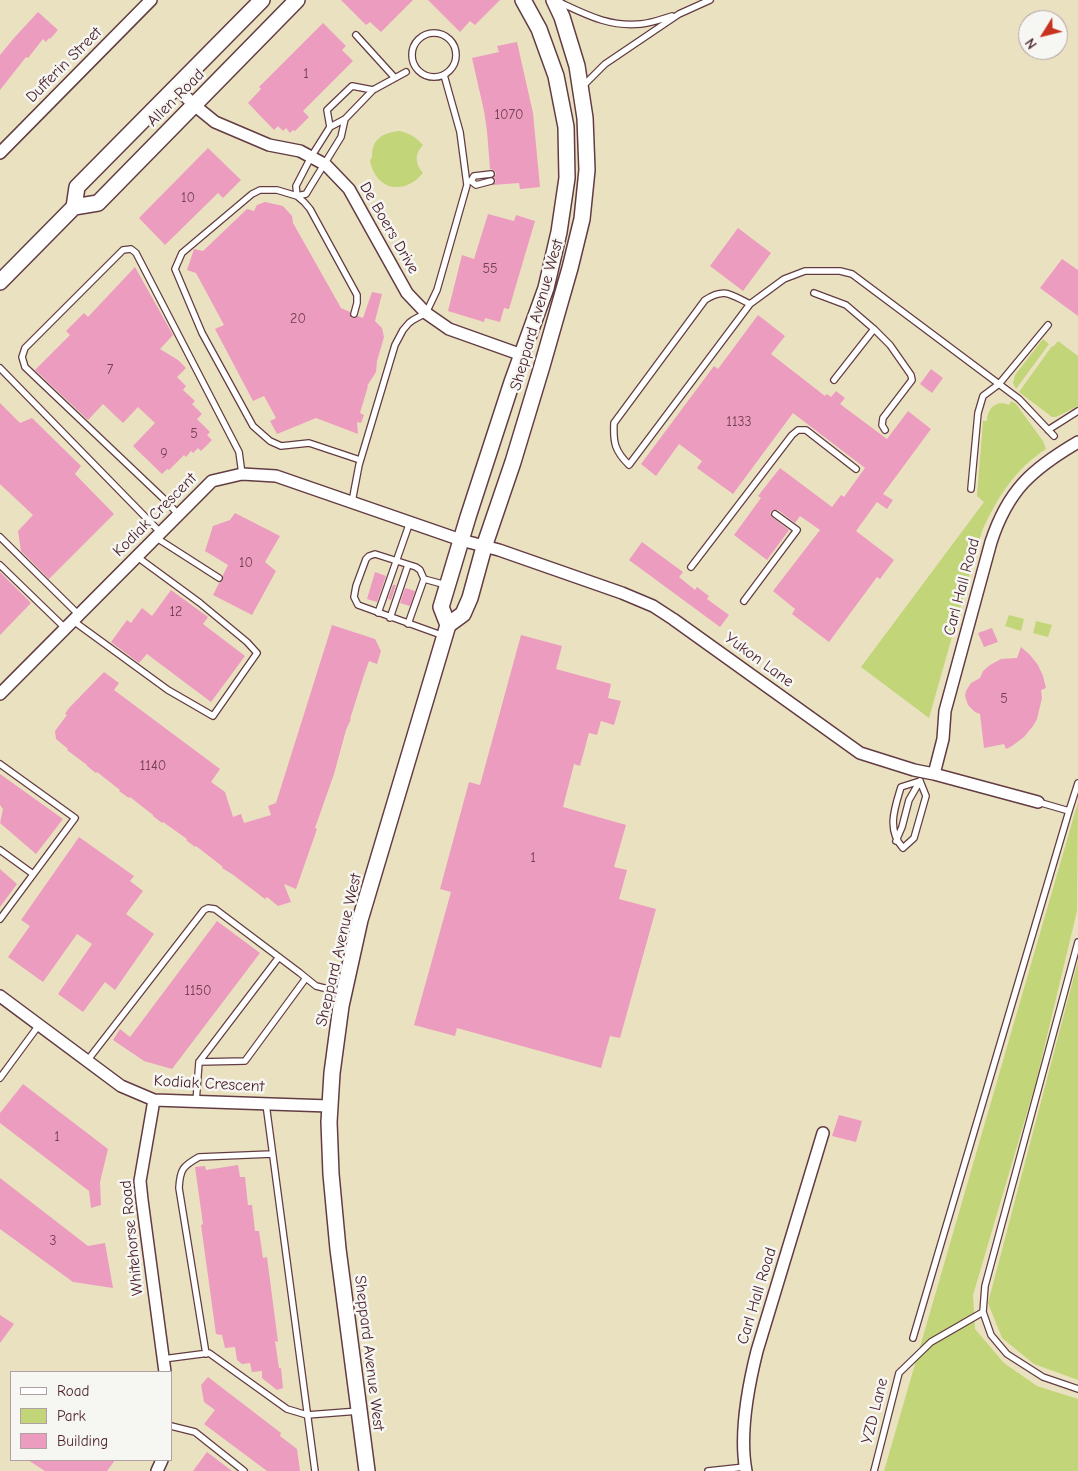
<!DOCTYPE html>
<html>
<head>
<meta charset="utf-8">
<style>
  body { margin:0 }
  #map { position:relative; width:1078px; height:1471px; overflow:hidden; background:#eae1c1; font-family:"Comic Neue",sans-serif }
  canvas { display:block }
  .legend { position:absolute; left:10px; top:1371px; width:162px; height:90px; box-sizing:border-box; background:#f6f6f2; border:1px solid #b1a0a2; margin:0; padding:6px 9px; list-style:none; font-size:15px; color:#4a1f2b }
  .legend li { display:flex; align-items:center; gap:10px; height:25px }
  .legend b { width:25px; border:1px solid #b1a0a2 }
  .north { position:absolute; left:1018px; top:10px; width:50px; height:50px; box-sizing:border-box; background:#f6f6f2; border:1px solid #b1a0a2; border-radius:50%; rotate:234deg; font-size:14px; font-weight:700; line-height:20px; text-align:center; color:#4a1f2b }
  .north::after { content:''; display:block; margin:auto; width:18px; height:22px; background:#c8321e; clip-path:polygon(50% 0,100% 100%,50% 72%,0 100%) }
</style>
</head>
<body>
<div id="map">
<canvas width="1078" height="1471"></canvas>
<ul class="legend">
<li><b style="height:6px;background:#fff"></b>Road</li>
<li><b style="height:14px;background:#c2d578"></b>Park</li>
<li><b style="height:14px;background:#ec9cbf"></b>Building</li>
</ul>
<div class="north">N</div>
</div>
<script>
const context = document.querySelector('canvas').getContext('2d');
context.lineJoin = 'round';
function paint(path, color) { context.fillStyle = color; context.fill(path, 'evenodd'); }
function trace(path, color, width, dash) { context.strokeStyle = color; context.lineWidth = width; context.lineCap = dash ? 'butt' : 'round'; context.setLineDash(dash || []); context.stroke(path); }
function drawText(font, color, halo, rows, align = 'center') {
  context.font = font + ' "Comic Neue",sans-serif'; context.lineWidth = 5; context.setLineDash([]); context.textBaseline = 'middle'; context.strokeStyle = halo; context.fillStyle = color; for (const [text, x, y, turn = 0] of rows) {
    context.save(); context.translate(x, y); context.rotate((+turn || 0) * Math.PI / 180); context.textAlign = isNaN(turn) ? turn : align; if (halo) context.strokeText(text, 0, 0); context.fillText(text, 0, 0); context.restore();
  }
}
paint(new Path2D(`
  M399,131C409,133 416,137 423,145C414,154 415,164 423,173C404,196 376,190 370,161L372,157C372,140 381,133 399,131Z
  M1043,339L1049,344L1016,389L1013,383L1015,375Z
  M1058,341L1078,356V406L1056,417H1052L1019,392L1052,346L1053,347Z
  M1011,401L1016,404L1043,441L1046,449C1015,469 997,498 982,531L929,718L861,667L984,502L977,496L983,421H987C987,409 996,399 1009,405Z
  M1009,615L1024,619L1021,631L1005,626Z
  M1036,621L1052,625L1048,637L1033,633Z
  M1078,802L1077,911L1036,1082L973,1295L975,1329L1004,1363L1037,1386L1078,1399V1471H884Z
  M1078,961V1380L1034,1364L1002,1338L988,1303Z`), '#c2d578');
paint(new Path2D(`
  M341,0H413L381,32L370,22L366,25Z
  M428,0H500L475,25L470,21L460,32Z
  M38,12L58,30L50,39L49,38L46,42L43,39L28,58L26,57L0,90V55L14,38Z
  M323,23L346,46L342,50L353,61L303,111L309,117L295,131L293,130L290,133L286,128L283,131L278,126L274,130L248,103L261,89L259,87Z
  M517,42L533,113L540,187L520,189L519,183L493,185L496,182L494,178L496,173L493,170L490,169L487,131L484,111L472,58L499,52L497,46Z
  M208,148L241,180L223,198L218,193L165,245L139,218Z
  M265,202L283,206L292,216L293,223L341,308L350,312L351,318H356L358,316L363,318L372,292L382,294L375,321L382,328L384,337L377,361L376,372L367,386H368L360,413L364,415L361,423L357,422L358,434L316,418L277,434L270,421L276,418L264,396L253,401L215,329L224,325L196,273L187,270L194,249L203,251L247,209L254,211L257,205Z
  M488,214L514,221L516,215L535,221L509,309L504,308L500,322L485,318L484,322L448,311L462,255L474,259Z
  M738,228L771,253L743,291L710,266Z
  M1062,259L1078,270V316L1040,288Z
  M135,267L173,335L160,349L178,360L186,368L177,377L186,386L183,390L195,401L192,404L202,414L197,419L210,432L207,435L212,440L201,451L198,448L193,453L191,451L186,457L184,455L169,470L167,469L162,474L133,446L155,423L138,407L123,423L103,404L88,420L35,370L70,335L66,331L84,313L88,317Z
  M758,315L785,336L771,354L825,396L827,394L831,397L836,391L845,398L840,404L887,439L908,411L931,429L883,494L893,500L887,509L877,502L856,531L894,560L880,579L877,577L829,642L792,614L795,609L773,591L820,530L800,516L795,523L778,510H773L770,513L772,517L789,530L767,560L734,535L761,498L758,496L780,468L832,507L841,495L844,497L865,468L793,413L733,494L697,468L702,461L679,444L656,476L641,464L714,366L718,369Z
  M931,369L943,378L932,393L920,384Z
  M0,403L20,423L32,418L81,466L75,474L114,514L49,579L21,551L18,531L33,515L0,484Z
  M235,513L280,536L265,562L276,571L252,615L213,595L219,583L223,580V575L228,565L205,551L213,526L230,520Z
  M642,542L683,572L679,577L695,590L697,587L709,596L707,599L729,615L720,627L629,560Z
  M0,572L31,603L0,635Z
  M375,572L386,576L377,602L367,599Z
  M393,585H396L391,600L388,599Z
  M405,588L415,591L410,606L400,603Z
  M171,590L208,617L203,624L245,656L211,702L147,654L139,663L111,642L127,620L131,623L142,608L152,616Z
  M332,625L375,639L381,651L377,664L369,661L364,675L350,719H351L346,730L334,774L315,828L317,829L296,889L284,884L291,902L278,906L267,897L265,899L232,874L222,868L223,867L196,846L195,847L186,840L187,839L163,822L162,823L153,816V815L130,797L129,798L119,791L120,790L97,772L96,773L87,766V765L67,750L68,749L56,739L55,731L67,715L65,714L69,708L104,672L119,683L114,690L220,769L211,782L225,792L233,817L241,814L244,823L271,815L268,806L276,803Z
  M992,628L998,642L984,647L978,633Z
  M521,635L562,646L556,669L611,684L608,698L621,701L614,725L601,721L597,735L589,733L580,766L574,764L563,807L626,825L614,867L627,870L619,899L656,909L620,1038L610,1036L601,1068L457,1028L455,1036L414,1025L451,892L440,889L469,782L480,785Z
  M1021,647L1030,655L1038,665L1043,676L1046,688L1041,690L1042,698L1037,719L1033,726L1024,737L1012,746L1006,749L1004,744L984,748L980,714L975,712L968,705L965,696L966,691L971,683L980,678L983,671L990,665L1001,659L1017,658Z
  M0,774L63,819L36,854L0,823L3,809L0,805Z
  M79,837L134,876L130,881L143,891L126,914L154,934L115,990L105,982L83,1012L58,994L92,944L77,934L43,982L8,957L30,926L21,920Z
  M0,869L17,884L0,907Z
  M217,921L260,953L172,1069L144,1061L113,1040L120,1029L130,1037Z
  M23,1084L108,1149L100,1182L101,1205L91,1208L89,1191L0,1123V1113Z
  M839,1115L862,1121L856,1142L832,1136Z
  M238,1165L240,1177H245L248,1205H252L255,1231H259L263,1258L267,1257L278,1342L275,1341L279,1368H281L283,1388L277,1390L262,1378V1371L252,1372L250,1363L242,1364L237,1360L235,1347L225,1348L222,1335L216,1334L201,1225L203,1224L195,1167L205,1166L206,1170Z
  M0,1178L88,1246L105,1243L113,1288L73,1282L0,1229Z
  M0,1315L14,1324L0,1343Z
  M208,1377L281,1433L280,1436L297,1449L300,1471H267L204,1424L215,1410L204,1402L201,1385Z
  M207,1452L232,1471H193Z
  M28,1460H115L107,1471H45Z`), '#ec9cbf');
const lane = new Path2D(`
  M559,2C587,15 609,27 641,24C652,23 662,19 672,16
  M412 55a22 22 0 1 1 44 0a22 22 0 1 1-44 0Z
  M356,35L395,78
  M582,87L605,64L679,14L710,0
  M345,119L341,137L312,184L306,194L297,196L296,186L311,157L330,127L345,119L373,90L406,72
  M330,127L327,110L352,86L373,90
  M467,181H471L476,185L491,181
  M471,181L474,176L491,174
  M814,293L846,305L874,329L890,345L911,375L912,380L883,418L882,425L885,430
  M750,304C731,295 725,287 705,300L614,423C613,443 615,451 629,465L750,304L784,279L805,271H840L852,274L1019,399L1054,436
  M354,314L357,303V295L310,209L304,202L297,196L277,190H260L252,194L182,253L175,269L202,333L253,426L270,441L281,446L309,443L360,460
  M0,368L160,532
  M834,380L874,329
  M1048,430L1078,411
  M971,489L978,413L983,396L999,384L1048,325
  M352,502L359,465L395,345L403,330L409,323L413,320L426,313L437,290L467,185L460,132L444,75
  M178,514L164,499L25,367L22,357L25,348L123,250L131,249L136,253L239,452L242,474
  M0,537L78,614
  M155,537L219,578
  M0,565L65,628
  M691,567L792,435L798,430H806L856,469
  M424,579L446,585
  M744,601L797,530L775,514
  M378,613L410,522
  M390,618L408,565
  M72,620L168,690L213,716L257,653L247,642L200,603L136,556
  M408,624L424,579L420,570L416,567L375,554L369,556L366,559L356,586L354,597L358,605L444,636
  M0,764L75,818L0,919
  M920,781L926,796L914,838L903,848C886,830 895,807 901,787Z
  M1038,802L1069,811L1078,783
  M896,841L902,827L909,800L920,781
  M0,850L33,874
  M1078,942L985,1286L983,1312L991,1335L1007,1354L1043,1377L1078,1389
  M87,1061L204,910L208,908L215,909L300,973L316,986L344,993
  M199,1062L245,1061L306,978
  M0,1078L39,1025
  M196,1102L199,1062L279,957
  M266,1104L315,1471
  M913,1338L1069,811
  M206,1354L179,1188C180,1169 183,1166 199,1157L272,1154
  M163,1359L209,1353L287,1409L307,1415L359,1411
  M171,1426L195,1432L244,1471
  M708,1471L745,1467
  M874,1471L899,1373L931,1342L983,1312`);
const street = new Path2D(`
  M176,87L194,105L215,122L269,145L300,151L326,165L349,189L407,293L426,313L449,329L522,355
  M0,153L151,0
  M0,694L212,481L242,474L276,476L461,540L499,550L622,593L653,606L673,619L860,753L914,770L934,774L1038,802
  M934,774L943,739L945,711L991,542C1008,490 1032,469 1078,442
  M0,996L121,1086L154,1100L329,1106
  M154,1100L140,1181L142,1200L165,1372
  M157,1471L162,1460
  M746,1471C739,1434 748,1387 757,1351L823,1133`);
const secondary = new Path2D(`
  M74,207L98,203L297,0
  M0,282L74,207L77,187L262,0
  M448,625L463,614L470,598L484,547L513,462L542,366L570,268L582,219L587,170L585,118L577,66L562,17L554,0
  M367,1471L338,1249L331,1174L329,1122L332,1073L341,1006L360,920L448,625L441,607L468,517L512,382L546,288L559,232L567,178L566,127L556,76L539,29L523,0`);
trace(lane, '#623c42', 8);
trace(street, '#623c42', 14);
trace(secondary, '#623c42', 18);
trace(lane, '#fff', 5.5);
trace(street, '#fff', 11);
trace(secondary, '#fff', 15);
drawText('14px', '#723e50', null, [
  ["1",306,74],
  ["1070",509,115],
  ["10",188,198],
  ["55",490,269],
  ["20",298,319],
  ["7",110,370],
  ["1133",739,422],
  ["5",194,434],
  ["9",164,454],
  ["10",246,563],
  ["12",176,612],
  ["5",1004,699],
  ["1140",153,766],
  ["1",533,858],
  ["1150",198,991],
  ["1",57,1137],
  ["3",53,1241]
]);
drawText('16px', '#4a1f2b', '#f6f6f2', [
  ["Dufferin Street",64,65,-45],
  ["Allen Road",176,98,-45],
  ["De Boers Drive",389,228,60],
  ["Sheppard Avenue West",537,315,-74],
  ["Kodiak Crescent",155,515,-45],
  ["Carl Hall Road",962,587,-75],
  ["Yukon Lane",759,660,36],
  ["Sheppard Avenue West",339,950,-77],
  ["Kodiak Crescent",209,1084,3],
  ["Whitehorse Road",132,1238,-96],
  ["Carl Hall Road",757,1296,-73],
  ["Sheppard Avenue West",369,1353,83],
  ["YZD Lane",875,1411,-76]
]);
</script>
</body>
</html>
